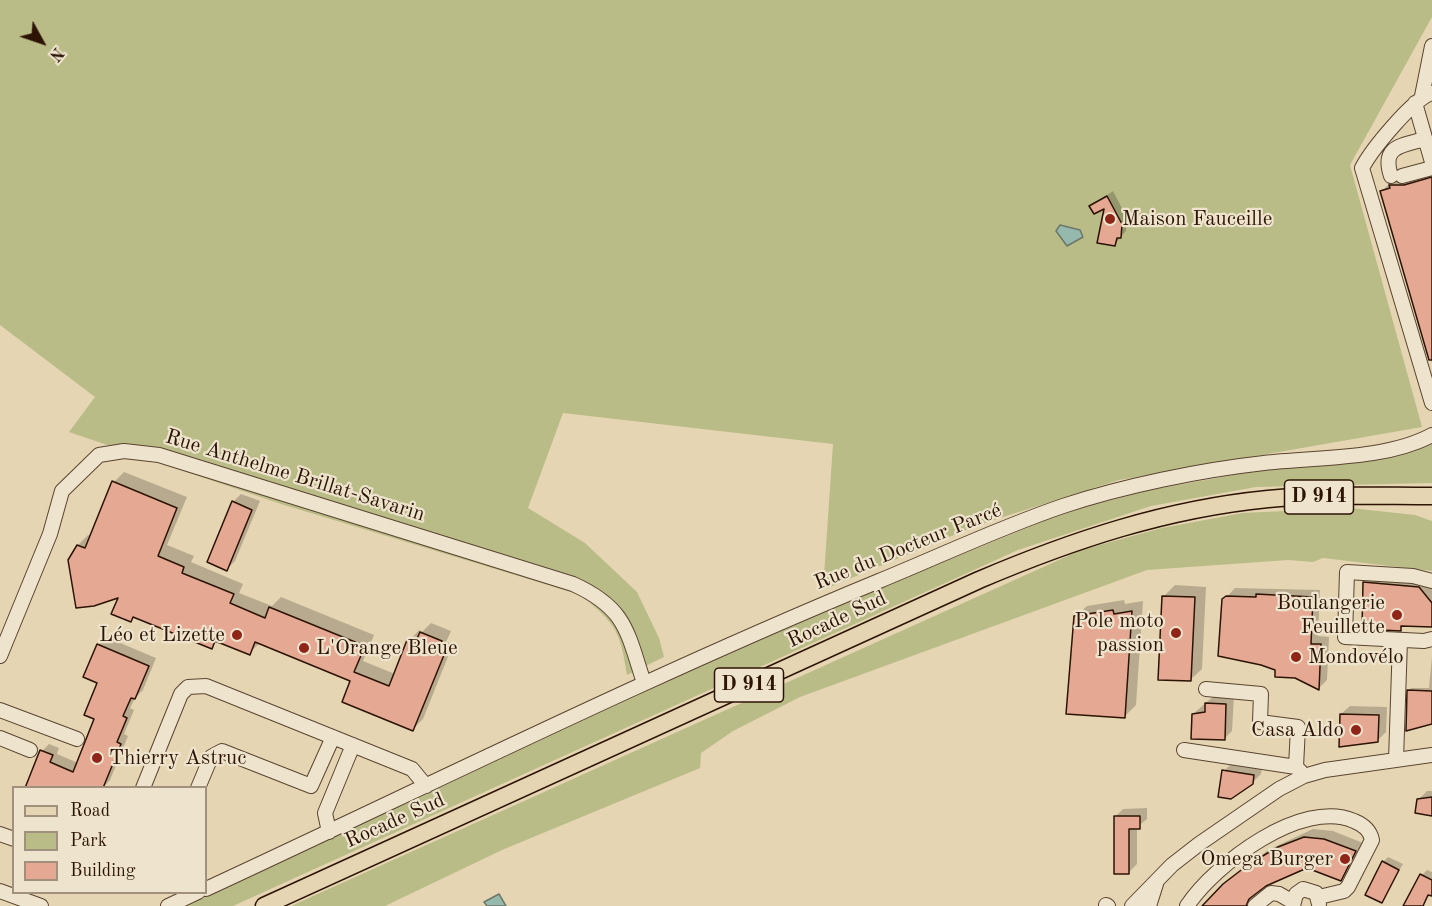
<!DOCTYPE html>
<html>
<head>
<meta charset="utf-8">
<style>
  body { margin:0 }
  #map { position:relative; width:1432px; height:906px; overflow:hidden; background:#e5d5b2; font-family:"Old Standard TT",serif }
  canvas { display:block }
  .legend { position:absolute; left:12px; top:786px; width:195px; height:108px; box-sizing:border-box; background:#eee4cd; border:2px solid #a0907d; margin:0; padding:8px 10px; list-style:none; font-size:18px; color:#2c1304 }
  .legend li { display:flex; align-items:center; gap:12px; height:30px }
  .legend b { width:30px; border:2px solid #a0907d }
  .north { position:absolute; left:12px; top:12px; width:60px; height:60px; -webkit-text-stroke:4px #eee4cd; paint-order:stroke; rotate:130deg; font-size:16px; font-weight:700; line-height:24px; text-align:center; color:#2c1304 }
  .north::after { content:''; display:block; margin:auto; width:21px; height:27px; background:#2c1304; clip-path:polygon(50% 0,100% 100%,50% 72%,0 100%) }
</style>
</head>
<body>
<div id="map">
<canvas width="1432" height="906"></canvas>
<ul class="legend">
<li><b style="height:8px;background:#e5d5b2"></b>Road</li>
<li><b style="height:16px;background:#babc88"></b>Park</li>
<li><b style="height:16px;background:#e4a893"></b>Building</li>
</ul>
<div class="north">N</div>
</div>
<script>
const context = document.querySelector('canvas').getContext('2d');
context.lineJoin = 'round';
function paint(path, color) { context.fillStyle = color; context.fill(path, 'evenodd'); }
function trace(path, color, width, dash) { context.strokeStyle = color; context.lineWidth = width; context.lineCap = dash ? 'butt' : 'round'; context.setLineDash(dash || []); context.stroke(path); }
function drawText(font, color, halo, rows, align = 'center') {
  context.font = font + ' "Old Standard TT",serif'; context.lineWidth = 4.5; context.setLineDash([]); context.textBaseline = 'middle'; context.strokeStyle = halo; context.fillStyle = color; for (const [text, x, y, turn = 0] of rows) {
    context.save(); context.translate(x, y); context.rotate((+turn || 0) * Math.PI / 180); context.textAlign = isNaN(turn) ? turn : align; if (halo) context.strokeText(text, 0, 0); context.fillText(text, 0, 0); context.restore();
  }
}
paint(new Path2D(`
  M0,0H1432V17L1350,165L1422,427L1119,480L978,525L823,590L833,444L563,413L528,508L585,543L637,592L659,638L664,657L627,675C620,629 616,625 581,595L281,504L69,432L95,397L0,325Z
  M1432,442V483L1256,487L1151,506L1018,550L233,906H184L647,688L833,607L1066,512L1150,490L1261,470L1388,457L1419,449Z
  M1350,508L1415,515L1432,521V571L1323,558L1313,562L1288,560L1147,570L800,697L733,731L701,753L700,768L502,850L385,906H291L1081,550L1162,528L1242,513Z`), '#babc88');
const water = new Path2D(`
  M1060,225L1080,230L1083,237L1067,246L1056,231Z
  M499,894L506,906H487L484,902Z`);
paint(water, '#96b9ad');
trace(water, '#6c7769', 1.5);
paint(new Path2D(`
  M1432,170V363L1382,191L1393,180Z
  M1113,191L1127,218L1126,231L1115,244L1106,207L1091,206Z
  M124,472L187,497L167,545L194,556L191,562L243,584L239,593L272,606L281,597L374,635L363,661L395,674L409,641L419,630L422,632L431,623L451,631L446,642L453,644L423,719L413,729L352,680L260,643L249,653L218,640L211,647L134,616L130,620L120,596L78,545L88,535L91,536L114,482Z
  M241,494L260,501L235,561L227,569L233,502Z
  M1373,574L1432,584V626L1404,625L1400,629L1365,583Z
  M1175,585L1206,587L1202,669L1190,680L1164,596Z
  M1235,588L1320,590L1318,636L1329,637L1327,680L1319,688L1277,669L1224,600Z
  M1124,600L1125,604L1143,601L1136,705L1125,716L1075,617L1087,606Z
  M106,637L156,658L143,690L135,698L130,708L134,710L124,734L128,736L110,780L103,788H27L42,751L49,744L59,748L57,754L78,763L96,718L99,682L85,676L98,645Z
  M1432,656V723L1409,690L1411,688H1429Z
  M1215,695L1234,696L1232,731L1224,739L1193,714Z
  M1350,706L1387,707L1386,732L1377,741L1341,714Z
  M1232,763L1262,767L1261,774L1252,783L1224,771Z
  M1427,791H1432V814L1418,800Z
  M1147,808V819L1137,827V864L1128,873L1115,817L1123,809Z
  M1313,829L1333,831L1363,843L1349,871L1340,880L1307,867L1274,883H1268L1243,906H1206L1226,884L1268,850Z
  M1388,857L1403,864L1381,901L1383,862Z
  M1427,870L1432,872V892L1421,906H1410L1422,875Z`), '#0003');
const building = new Path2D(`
  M1432,177V360H1429L1380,191L1390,188L1389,185H1404Z
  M1107,196L1122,224L1121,238H1117L1115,246L1097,243L1104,209L1094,214L1089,206Z
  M112,481L177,508L158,556L184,567L182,573L234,594L230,603L265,618L269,607L365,646L354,672L389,686L407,640L415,643L420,632L442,641L437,652L444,655L413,731L342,702L350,681L255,642L250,655L215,641L212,649L133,617L131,622L111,614L118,598L94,606L76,608L68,560L77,545L85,548Z
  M232,501L252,510L227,571L207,562Z
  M1363,582L1419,587L1432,603V627L1401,626V631L1362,629Z
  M1256,594L1313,597L1311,644H1321L1319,690L1295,678L1275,677V670L1261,665L1218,656L1222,599L1226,596L1256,597Z
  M1162,596L1195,597L1191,681L1158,680Z
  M1113,610L1114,614L1132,611L1125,718L1066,714L1074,616Z
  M97,644L149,666L135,699L131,698L123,716L127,718L117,742L121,744L103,788H25L40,750L53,755L50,762L73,772L94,719L84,715L97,683L83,677Z
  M1407,690L1432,691V724L1406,731Z
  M1205,703L1226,704L1225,740L1191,739L1192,714L1205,712Z
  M1340,714L1379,715L1378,742L1339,747Z
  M1222,770L1254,775L1253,784L1231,799L1218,797Z
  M1432,797V816L1415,813L1417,799Z
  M1114,816H1140V829H1129V874H1114Z
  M1304,837L1324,839L1356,851L1341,881L1307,868L1266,886L1249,899L1246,906H1202L1223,884L1249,864L1278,847Z
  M1382,861L1399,870L1382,903L1365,895Z
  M1420,874L1432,880V896L1428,895L1423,906H1403Z`);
paint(building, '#e4a893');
trace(building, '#2c1304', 1.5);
const minor = new Path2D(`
  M1432,93C1413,99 1372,149 1362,168L1432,403
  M1422,96L1432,46
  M1415,103L1432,162
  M1391,176C1381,146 1401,146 1425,139
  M1402,176L1432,168
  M1432,581L1413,576L1347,572L1345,637L1424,641L1432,639
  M0,656L50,534L62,491L99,455L124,451L159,455L573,584C626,608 627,631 644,683
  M1206,689L1261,694L1260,722L1298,727L1296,767
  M0,710L77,739
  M0,738L30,750
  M1184,750L1296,767L1301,772
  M1396,760L1400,640
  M143,788L181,694L188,687L206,686L412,769L426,786
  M198,788L211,757L222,751L311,786L333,737
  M329,832L325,813L353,745
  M0,834L14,839
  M206,889C430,785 651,675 879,581C940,556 1001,527 1063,506C1123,486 1201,470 1264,463C1316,457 1386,460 1432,435
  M0,891L41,906
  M1106,905L1108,906
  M168,906L198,892
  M1132,906L1172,865L1199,844L1279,789L1304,776L1325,770L1432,755
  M1149,906L1156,884
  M1187,906C1215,864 1302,798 1354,821C1364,825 1370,830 1372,840L1348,887L1344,891L1319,897
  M1255,906L1271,893L1279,894L1293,902
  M1293,906L1296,894L1303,889L1316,893L1319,904`);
const major = new Path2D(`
  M264,906L979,580C1073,540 1166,509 1268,499C1322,494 1378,496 1432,496`);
trace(minor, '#5a4430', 16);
trace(major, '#2c1304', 19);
trace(minor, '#eee4cd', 14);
trace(major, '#e5d5b2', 16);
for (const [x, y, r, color] of [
  [1110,219,6,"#8f2418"],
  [1397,615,6,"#8f2418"],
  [1176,633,6,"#8f2418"],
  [237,635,6,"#8f2418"],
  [304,648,6,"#8f2418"],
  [1296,657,6,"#8f2418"],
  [1356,730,6,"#8f2418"],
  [97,758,6,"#8f2418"],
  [1345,859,6,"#8f2418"]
]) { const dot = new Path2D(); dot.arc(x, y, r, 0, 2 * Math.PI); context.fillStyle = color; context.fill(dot); trace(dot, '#eee4cd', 2); }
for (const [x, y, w] of [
  [1319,497,69],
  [749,685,69]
]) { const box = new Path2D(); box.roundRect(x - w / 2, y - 17, w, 34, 4.5); context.fillStyle = '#eee4cd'; context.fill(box); trace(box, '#2c1304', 1.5); }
drawText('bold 20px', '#2c1304', null, [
  ["D 914",1319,497],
  ["D 914",749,685]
]);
drawText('21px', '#2c1304', '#eee4cd', [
  ["Maison Fauceille",1122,219,"left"],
  ["Boulangerie",1385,603],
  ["Feuillette",1385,627],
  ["Pole moto",1164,621],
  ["passion",1164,645],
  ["Léo et Lizette",225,635],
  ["L'Orange Bleue",316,648,"left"],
  ["Mondovélo",1308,657,"left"],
  ["Casa Aldo",1344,730],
  ["Thierry Astruc",109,758,"left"],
  ["Omega Burger",1333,859]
], 'right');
drawText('21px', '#2c1304', '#eee4cd', [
  ["Rue Anthelme Brillat-Savarin",295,476,17],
  ["Rue du Docteur Parcé",908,547,-22],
  ["Rocade Sud",837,620,-25],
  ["Rocade Sud",395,821,-24]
]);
</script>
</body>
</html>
